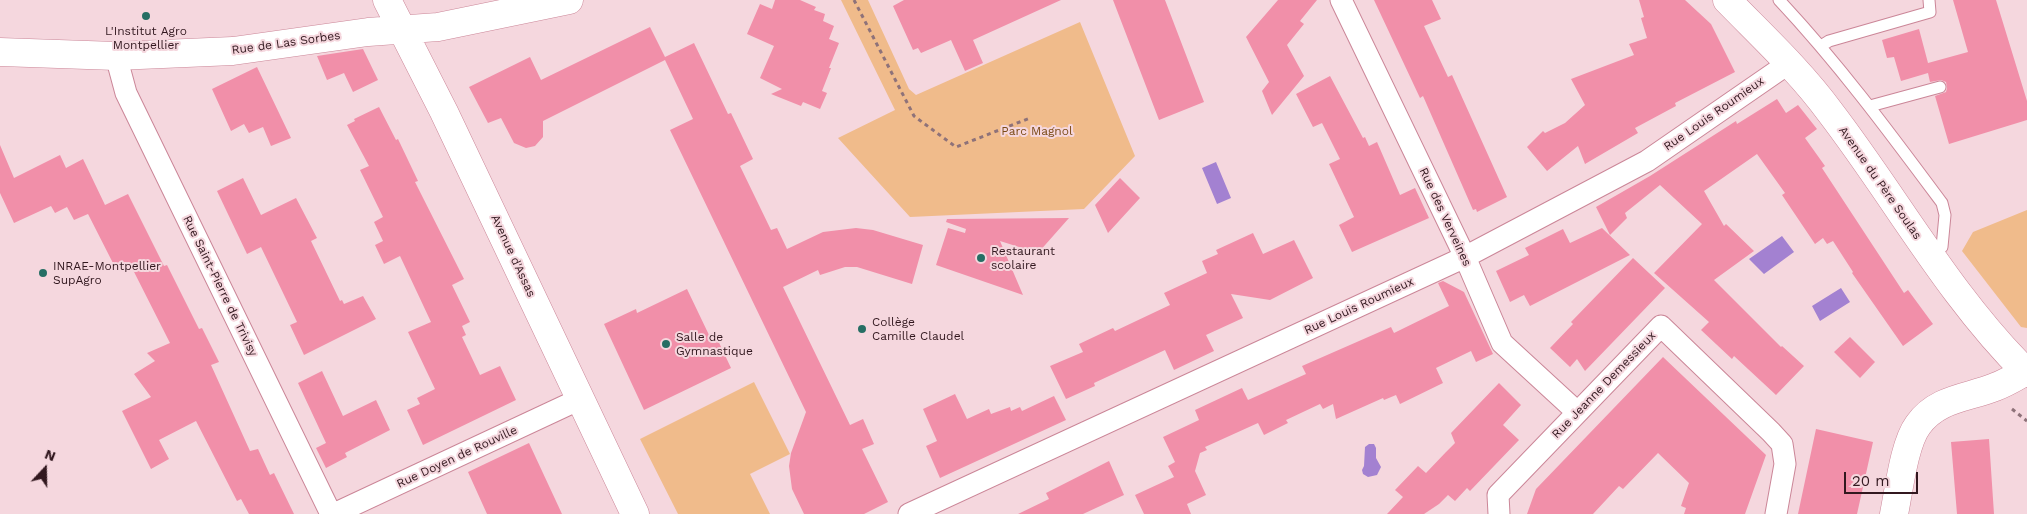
<!DOCTYPE html>
<html>
<head>
<meta charset="utf-8">
<style>
  body { margin:0 }
  #map { position:relative; width:2027px; height:514px; overflow:hidden; background:#f5d7de; font-family:"Work Sans",sans-serif }
  canvas { display:block }
  .north { position:absolute; left:20px; top:444px; width:50px; height:50px; -webkit-text-stroke:4px #f5d7de; paint-order:stroke; rotate:21deg; font-size:14px; font-weight:700; line-height:20px; text-align:center; color:#32181f }
  .north::after { content:''; display:block; margin:auto; width:18px; height:22px; background:#32181f; clip-path:polygon(50% 0,100% 100%,50% 72%,0 100%) }
  .scale { position:absolute; left:1844px; top:472px; width:74px; height:22px; box-sizing:border-box; border:2px solid #32181f; border-top:0; padding-left:6px; font-size:15px; line-height:18px; white-space:nowrap; color:#32181f; -webkit-text-stroke:4px #f5d7de; paint-order:stroke }
</style>
</head>
<body>
<div id="map">
<canvas width="2027" height="514"></canvas>
<div class="north">N</div>
<div class="scale">20 m</div>
</div>
<script>
const context = document.querySelector('canvas').getContext('2d');
context.lineJoin = 'round';
function paint(path, color) { context.fillStyle = color; context.fill(path, 'evenodd'); }
function trace(path, color, width, dash) { context.strokeStyle = color; context.lineWidth = width; context.lineCap = dash ? 'butt' : 'round'; context.setLineDash(dash || []); context.stroke(path); }
function drawText(font, color, halo, rows, align = 'center') {
  context.font = font + ' "Work Sans",sans-serif'; context.lineWidth = 4; context.setLineDash([]); context.textBaseline = 'middle'; context.strokeStyle = halo; context.fillStyle = color; for (const [text, x, y, turn = 0] of rows) {
    context.save(); context.translate(x, y); context.rotate((+turn || 0) * Math.PI / 180); context.textAlign = isNaN(turn) ? turn : align; if (halo) context.strokeText(text, 0, 0); context.fillText(text, 0, 0); context.restore();
  }
}
paint(new Path2D(`
  M841,0H868L909,89L916,95L1080,22L1135,156L1084,209L910,217L838,138L895,110Z
  M2027,210V328L2021,327L1962,251L1973,232Z
  M754,382L790,454L750,474L770,514H678L640,439Z`), '#f0bb8b');
paint(new Path2D(`
  M1216,162L1231,198L1217,204L1202,168Z
  M1782,236L1794,252L1764,274L1749,259Z
  M1841,288L1850,302L1820,321L1812,306Z
  M1369,444H1374L1376,448V458L1381,467L1377,475L1368,477L1363,474L1362,470L1364,466L1365,447Z`), '#a381d1');
paint(new Path2D(`
  M775,0H800L816,7L814,10L825,14L823,21L834,26L829,39L839,43L829,68H831L822,91L827,93L820,109L803,102L801,106L771,94L782,89L760,78L774,46L747,34L760,4L772,9Z
  M904,0H1061L973,40L983,63L965,71L951,40L921,53L918,48L913,50L893,6Z
  M1113,0H1165L1204,102L1159,120Z
  M1278,0H1317L1300,21L1304,24L1287,45L1304,76L1272,115L1262,91L1269,82L1246,37Z
  M1374,0H1432L1441,19L1424,26L1448,77L1452,75L1507,197L1477,212L1476,209L1473,210L1423,96L1420,98Z
  M1639,0H1685L1711,24L1735,72L1675,103L1676,106L1635,128L1638,133L1585,164L1578,146L1547,171L1527,147L1543,131L1545,133L1565,123L1585,105L1571,79L1634,55L1629,44L1647,38L1641,18L1644,17Z
  M1953,0H1996L2027,101V120L1949,144L1935,96L1946,92L1947,88L1946,82L1941,80L1930,82L1928,73L1901,81L1894,57L1887,58L1882,40L1919,29L1928,63L1968,52Z
  M650,27L665,57L694,43L728,114L731,113L753,159L740,166L771,230L777,228L787,249L823,232L856,228L873,230L923,245L912,284L857,267H845L820,275L818,270L783,287L850,425L863,419L874,444L862,449L888,502L864,514H804L792,489L789,466L791,453L806,412L670,130L693,119L665,60L543,121V137L535,146L526,148L514,143L501,118L488,123L469,87L530,57L541,80Z
  M363,49L378,80L353,92L344,73L327,80L317,56Z
  M257,67L291,138L271,146L263,127L249,133L244,124L231,131L212,89Z
  M1330,76L1363,138L1365,137L1369,146L1377,142L1400,195L1415,188L1429,218L1352,252L1339,225L1354,217L1329,164L1340,159L1322,123L1313,127L1296,94Z
  M1777,99L1786,113L1798,105L1817,129L1805,138L1825,166L1822,168L1904,293L1908,290L1933,324L1903,346L1852,273L1853,272L1833,241L1827,244L1823,238L1815,244L1782,195L1785,193L1757,154L1704,191L1724,226L1726,224L1754,251L1714,280L1781,347L1782,346L1804,366L1776,395L1734,356L1732,359L1701,330L1709,322L1654,273L1702,224L1660,185L1625,213L1627,218L1610,235L1596,207L1650,176L1736,121L1737,124Z
  M379,107L396,140L398,139L418,181L415,182L464,279L452,285L470,322L462,326L466,335L462,337L480,375L500,366L516,400L423,445L407,410L420,404L417,398L435,389L408,332L431,322L400,256L384,264L375,245L383,241L374,222L383,217L360,170L369,166L347,125L355,121L354,119Z
  M0,145L14,178L60,155L66,168L83,159L105,205L128,194L164,266L167,265L199,329L202,328L219,362L211,365L250,451L258,449L270,475L274,473L294,514H249L241,499L237,501L196,421L159,440L169,459L151,469L122,411L151,397L134,374L155,361L147,353L170,343L129,262L116,269L88,214L74,220L67,207L55,213L51,206L14,223L0,193Z
  M243,178L261,215L296,198L317,238L311,241L340,301L342,300L344,304L363,296L376,319L304,355L290,325L297,322L261,247L247,254L217,191Z
  M1120,178L1140,198L1108,233L1095,205Z
  M1069,218L1038,253L1000,241L1023,295L936,265L948,228L965,233L966,229L946,222L947,219Z
  M1602,228L1630,255L1530,306L1524,295L1510,302L1496,271L1529,255L1525,248L1563,229L1570,243Z
  M1253,233L1263,254L1294,240L1313,278L1270,300L1231,294L1243,318L1206,335L1214,351L1174,370L1165,350L1094,383L1095,386L1066,399L1050,366L1083,352L1079,344L1113,328L1115,331L1170,305L1164,293L1207,273L1202,261L1218,254L1216,250Z
  M1633,258L1665,288L1585,371L1577,359L1570,367L1550,348L1573,324L1571,322Z
  M1443,281L1464,292L1493,354L1476,362L1471,351L1436,368L1443,383L1400,404L1396,395L1384,400L1383,398L1336,419L1333,404L1323,409L1320,404L1286,420L1288,423L1264,435L1258,423L1205,447L1207,450L1200,453L1195,471L1206,495L1187,504L1191,514H1144L1135,495L1174,477L1168,466L1175,462L1163,437L1199,420L1195,410L1242,388L1248,400L1306,374L1302,366L1391,327L1394,333L1449,306L1438,283Z
  M687,289L709,335L714,332L731,368L644,410L604,324L636,309L637,313Z
  M1850,337L1875,362L1860,378L1834,352Z
  M1663,357L1766,455L1745,514H1684L1686,508L1681,506L1689,483L1658,453L1623,489L1619,486L1593,514H1527L1536,489Z
  M322,371L343,416L376,400L390,430L345,453L347,457L326,468L316,448L326,443L298,383Z
  M1499,383L1521,405L1503,425L1519,440L1470,491L1467,488L1455,501L1448,495L1439,504L1424,514H1387L1403,497L1395,490L1418,466L1426,473L1446,452L1455,443L1451,433Z
  M955,394L967,419L989,409L991,414L1010,407L1011,411L1020,407L1022,411L1054,396L1066,420L940,478L926,446L937,441L923,409Z
  M1816,429L1873,442L1857,514H1798Z
  M1989,439L1994,514H1957L1951,442Z
  M529,443L562,514H487L468,472Z
  M1109,461L1124,495L1083,514H1018L1049,499L1046,493Z`), '#f18fa9');
const service = new Path2D(`
  M1779,0C1839,64 1890,133 1942,203L1945,215L1942,247L1931,256
  M1821,46L1829,41L1930,12L1929,0
  M1870,106L1940,87`);
const minor = new Path2D(`
  M1341,0L1465,257L1502,343L1577,412
  M116,56L126,93L331,514
  M334,514L580,399
  M909,514L1465,257L1647,161L1789,63
  M1499,514L1498,495L1661,326L1771,432L1782,444L1785,464L1776,514`);
const tertiary = new Path2D(`
  M387,0L444,112L635,514
  M0,52L116,56L233,51L368,32L438,27L569,0
  M1894,514C1899,490 1904,444 1918,425C1937,398 1968,398 1995,387C2006,383 2016,377 2026,371`);
const secondary = new Path2D(`
  M1727,0C1762,36 1800,71 1830,112C1896,198 1949,296 2027,373`);
trace(service, '#cb8698', 13);
trace(minor, '#cb8698', 23);
trace(tertiary, '#cb8698', 29);
trace(secondary, '#cb8698', 29);
trace(new Path2D(`
  M854,0L914,116L956,147L1030,118
  M2012,409L2027,421`), '#8e7279', 3, [4, 4]);
trace(service, '#fff', 11);
trace(minor, '#fff', 21);
trace(tertiary, '#fff', 28);
trace(secondary, '#fff', 28);
for (const [x, y, r, color] of [
  [146,16,5,"#266e64"],
  [981,258,5,"#266e64"],
  [43,273,5,"#266e64"],
  [862,329,5,"#266e64"],
  [666,344,5,"#266e64"]
]) { const dot = new Path2D(); dot.arc(x, y, r, 0, 2 * Math.PI); context.fillStyle = color; context.fill(dot); trace(dot, '#f5d7de', 2); }
drawText('12px', '#32181f', '#f5d7de', [
  ["L'Institut Agro",146,31,"center"],
  ["Montpellier",146,45,"center"],
  ["Restaurant",991,251],
  ["scolaire",991,265],
  ["INRAE-Montpellier",53,266],
  ["SupAgro",53,280],
  ["Collège",872,322],
  ["Camille Claudel",872,336],
  ["Salle de",676,337],
  ["Gymnastique",676,351]
], 'left');
drawText('12px', '#32181f', '#f5d7de', [
  ["Rue de Las Sorbes",286,43,-8],
  ["Rue Louis Roumieux",1714,114,-35],
  ["Avenue du Père Soulas",1880,183,55],
  ["Rue des Verveines",1445,217,65],
  ["Avenue d'Assas",513,256,65],
  ["Rue Saint-Pierre de Trivisy",220,286,64],
  ["Rue Louis Roumieux",1359,306,-25],
  ["Rue Jeanne Demessieux",1604,385,-46],
  ["Rue Doyen de Rouville",457,457,-25]
]);
drawText('12px', '#7b4b18', '#f5d7de', [
  ["Parc Magnol",1037,131]
]);
</script>
</body>
</html>
